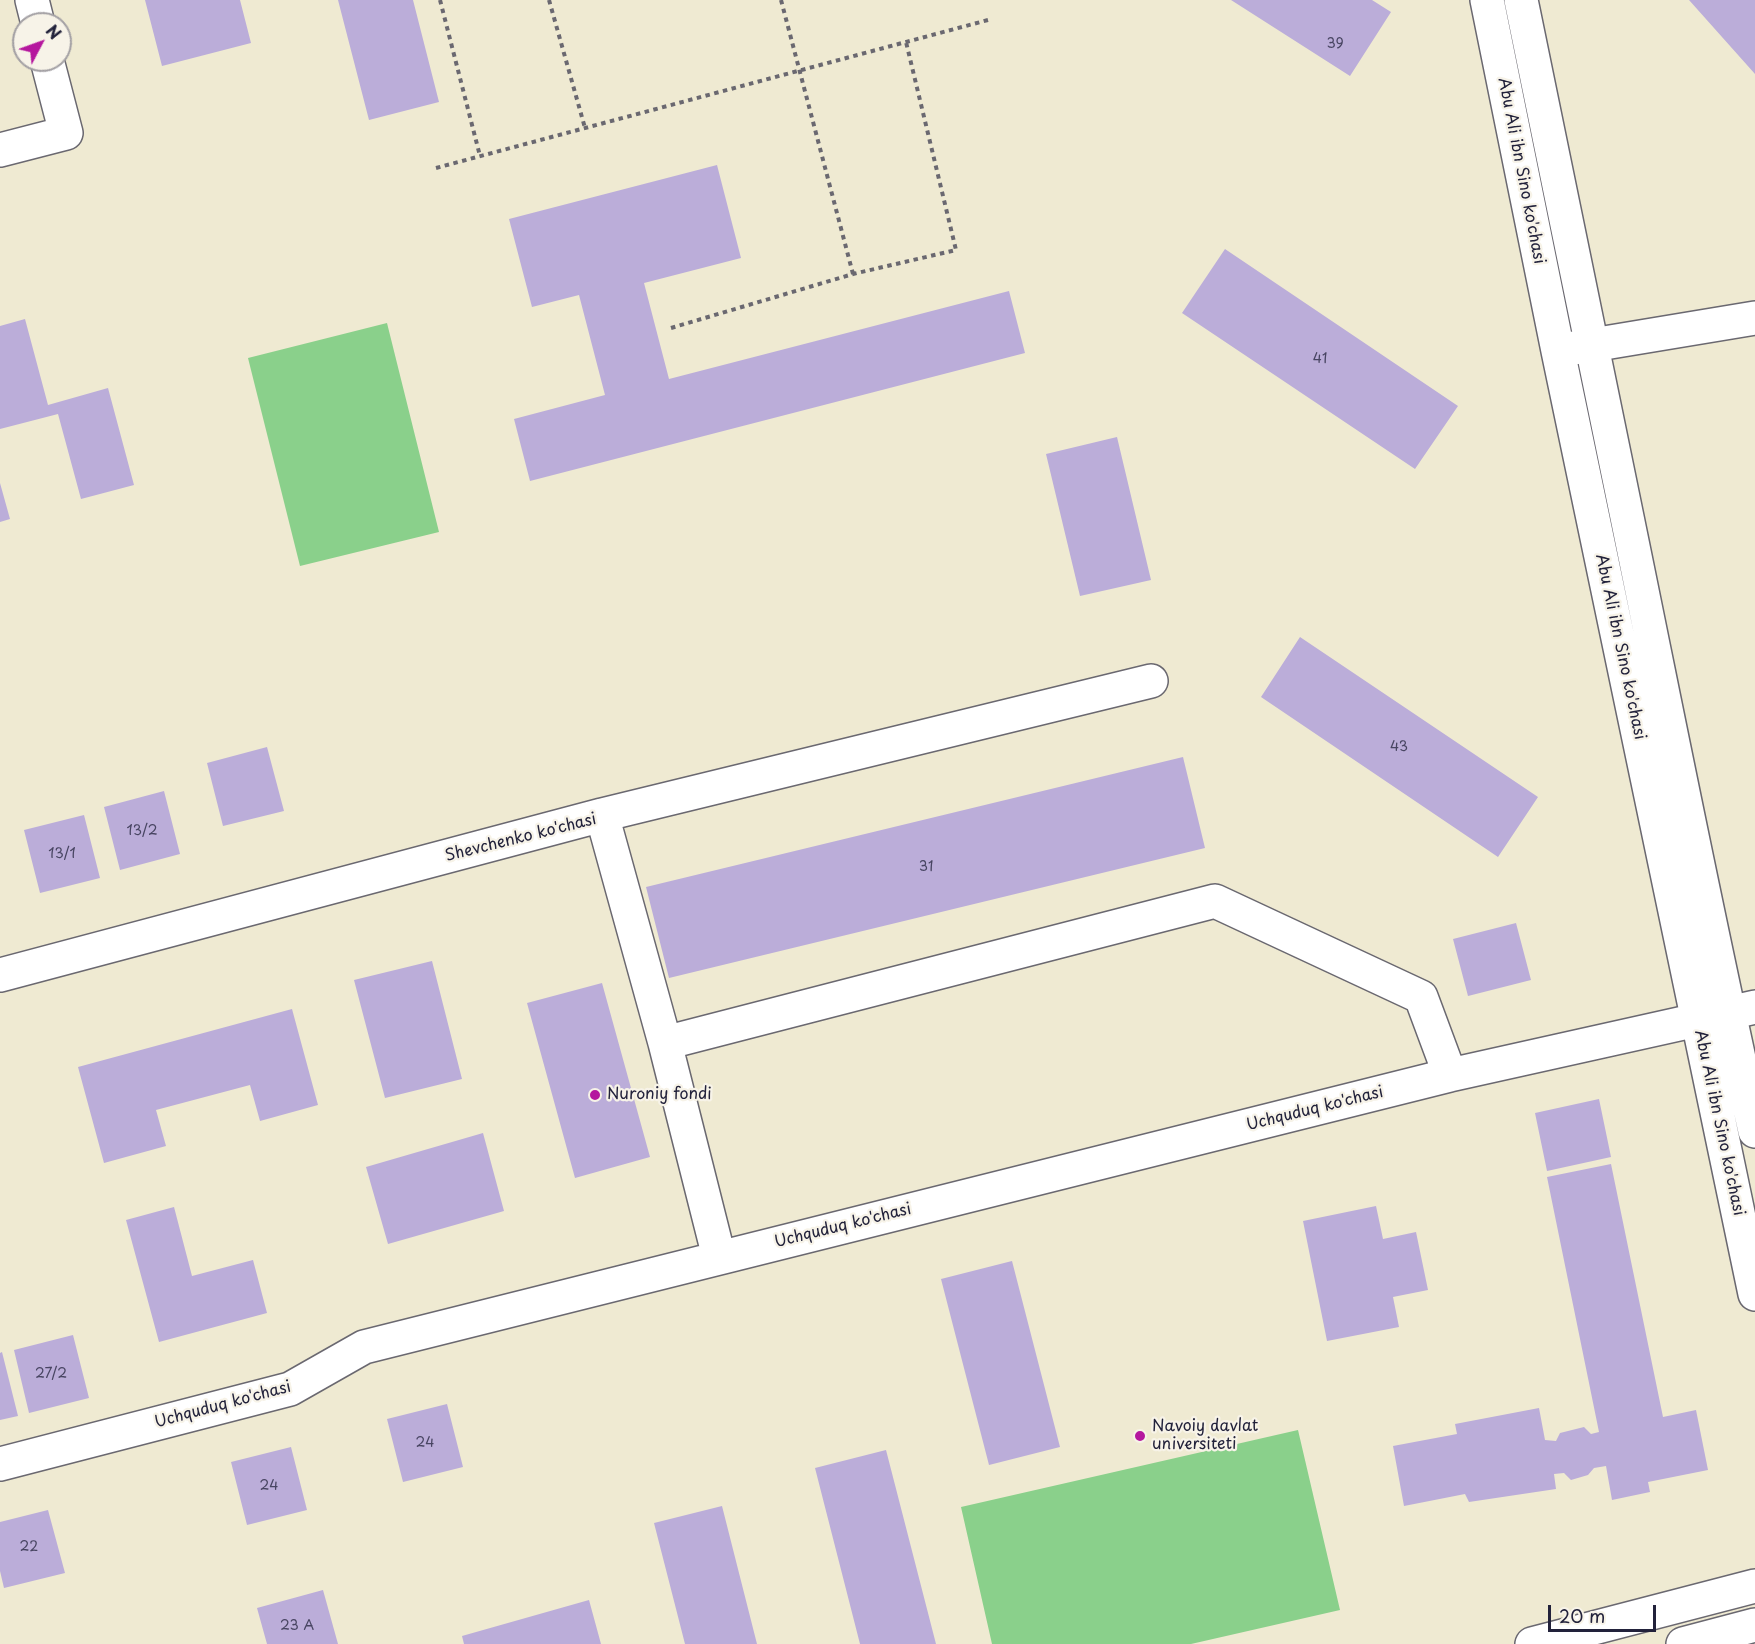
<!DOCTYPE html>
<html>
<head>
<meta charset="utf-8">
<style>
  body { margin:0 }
  #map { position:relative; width:1755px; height:1644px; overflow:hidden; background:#efead2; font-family:"Playpen Sans",sans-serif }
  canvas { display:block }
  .north { position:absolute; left:12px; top:12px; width:60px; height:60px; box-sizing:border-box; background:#f7f3e8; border:2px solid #a29fa3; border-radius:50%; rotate:49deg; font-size:16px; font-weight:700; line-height:24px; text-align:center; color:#22223b }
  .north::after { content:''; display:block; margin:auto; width:21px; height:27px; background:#b5179e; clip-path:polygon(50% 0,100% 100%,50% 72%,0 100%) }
  .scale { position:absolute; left:1548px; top:1605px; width:108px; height:27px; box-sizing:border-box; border:3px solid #22223b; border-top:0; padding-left:8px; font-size:18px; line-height:21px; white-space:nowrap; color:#22223b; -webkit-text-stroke:4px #f7f3e8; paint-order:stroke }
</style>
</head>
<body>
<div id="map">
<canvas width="1755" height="1644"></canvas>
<div class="north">N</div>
<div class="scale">20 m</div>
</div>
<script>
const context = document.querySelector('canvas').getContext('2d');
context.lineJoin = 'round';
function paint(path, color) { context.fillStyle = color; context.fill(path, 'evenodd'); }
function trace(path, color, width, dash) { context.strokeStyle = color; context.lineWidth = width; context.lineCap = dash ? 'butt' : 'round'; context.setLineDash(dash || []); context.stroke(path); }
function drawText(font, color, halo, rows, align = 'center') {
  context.font = font + ' "Playpen Sans",sans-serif'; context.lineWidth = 4.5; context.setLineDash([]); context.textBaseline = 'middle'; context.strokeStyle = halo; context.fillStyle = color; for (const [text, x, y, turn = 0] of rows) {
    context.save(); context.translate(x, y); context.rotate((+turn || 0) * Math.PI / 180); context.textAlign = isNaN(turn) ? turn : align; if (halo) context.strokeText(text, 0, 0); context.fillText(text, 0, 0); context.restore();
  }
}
paint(new Path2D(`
  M387,323L439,532L300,566L248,358Z
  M1298,1430L1340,1610L1191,1644H992L961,1507Z`), '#8ad08b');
paint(new Path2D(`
  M145,0H240L251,43L162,66Z
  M338,0H413L439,102L369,120Z
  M1231,0H1372L1391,12L1350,76Z
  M1689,0H1755V74Z
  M717,165L741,258L644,283L669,379L1009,291L1025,353L530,481L514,419L605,395L579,295L532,307L509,219Z
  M1225,249L1458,406L1415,469L1182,313Z
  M25,319L48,405L108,388L134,485L81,499L58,414L0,429V326Z
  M1117,437L1151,580L1080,596L1046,454Z
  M0,483L10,519L0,522Z
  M1300,637L1538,797L1498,857L1261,697Z
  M267,747L284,811L223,826L207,763Z
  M1183,757L1205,848L669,978L646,887Z
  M164,791L180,854L120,870L104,807Z
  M84,815L100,878L40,893L24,830Z
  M1516,923L1531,980L1468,996L1453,939Z
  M432,961L462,1079L385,1098L354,980Z
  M602,983L650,1157L575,1178L527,1003Z
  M292,1009L318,1105L260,1121L250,1085L156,1110L166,1146L104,1163L78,1067Z
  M1599,1099L1611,1157L1547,1171L1535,1113Z
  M483,1133L504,1211L388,1244L366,1167Z
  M1611,1164L1663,1417L1696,1410L1708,1470L1648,1482L1650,1492L1612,1500L1606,1466L1594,1468L1588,1475L1571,1480L1564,1473L1554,1474L1556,1489L1469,1502L1465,1494L1404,1506L1393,1446L1457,1434L1455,1424L1539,1408L1545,1440L1556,1441L1560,1433L1584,1427L1591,1434L1599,1432L1547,1177Z
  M1376,1206L1383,1239L1416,1232L1428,1290L1393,1297L1399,1327L1327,1341L1303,1221Z
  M174,1207L192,1276L253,1260L267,1313L159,1342L126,1220Z
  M1012,1261L1060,1447L989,1465L941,1279Z
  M73,1335L89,1398L29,1413L14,1350Z
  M2,1352L18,1416L0,1420V1353Z
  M447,1404L463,1467L403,1482L387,1419Z
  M291,1447L307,1510L247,1525L231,1462Z
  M886,1450L936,1644H860L815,1468Z
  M722,1506L757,1644H685L654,1523Z
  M48,1510L65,1573L4,1588L0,1571V1522Z
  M323,1590L338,1644H267L257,1608Z
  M589,1600L601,1644H464L462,1636Z`), '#bbadd9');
const minor = new Path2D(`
  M32,0L38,24
  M0,150L66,133L47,60
  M1562,350L1755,318
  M602,815L1151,681
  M0,975L602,815L665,1043L719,1257
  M665,1043L1215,901L1421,997L1450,1075
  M0,1464L290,1389L364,1347L1450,1075L1755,1007`);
const tertiary = new Path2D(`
  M1487,0L1558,351L1755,1294
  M1521,0C1555,173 1592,345 1627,517C1669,722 1709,927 1755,1131`);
const secondary = new Path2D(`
  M1532,1644L1755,1586
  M1683,1644L1755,1625`);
trace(minor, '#6a6870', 36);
trace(tertiary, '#6a6870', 36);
trace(secondary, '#6a6870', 36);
trace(new Path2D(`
  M440,0L480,156
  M549,0L585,128
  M781,0L853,274
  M436,168L988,20
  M671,328L853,274L956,250L906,42`), '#6a6870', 4, [4.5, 4.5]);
trace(minor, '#fff', 33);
trace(tertiary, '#fff', 33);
trace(secondary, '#fff', 33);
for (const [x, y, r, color] of [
  [595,1095,6,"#b5179e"],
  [1140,1436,6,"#b5179e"]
]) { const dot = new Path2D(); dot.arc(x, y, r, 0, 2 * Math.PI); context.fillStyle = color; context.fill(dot); trace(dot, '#f7f3e8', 2); }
drawText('14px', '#484562', null, [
  ["39",1335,44],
  ["41",1320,359],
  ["43",1399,747],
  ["13/2",142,831],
  ["13/1",62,854],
  ["31",926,867],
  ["27/2",51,1374],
  ["24",425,1443],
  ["24",269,1486],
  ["22",29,1547],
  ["23 А",297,1626]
]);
drawText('16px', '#22223b', '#f7f3e8', [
  ["Abu Ali ibn Sino ko'chasi",1521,171,79],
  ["Abu Ali ibn Sino ko'chasi",1620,647,78],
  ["Shevchenko ko'chasi",521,838,-14],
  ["Uchquduq ko'chasi",1315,1109,-14],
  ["Abu Ali ibn Sino ko'chasi",1719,1123,78],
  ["Uchquduq ko'chasi",843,1226,-14],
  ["Uchquduq ko'chasi",223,1405,-15]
]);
drawText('16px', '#22223b', '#f7f3e8', [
  ["Nuroniy fondi",607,1095],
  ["Navoiy davlat",1152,1427],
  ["universiteti",1152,1445]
], 'left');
</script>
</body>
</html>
